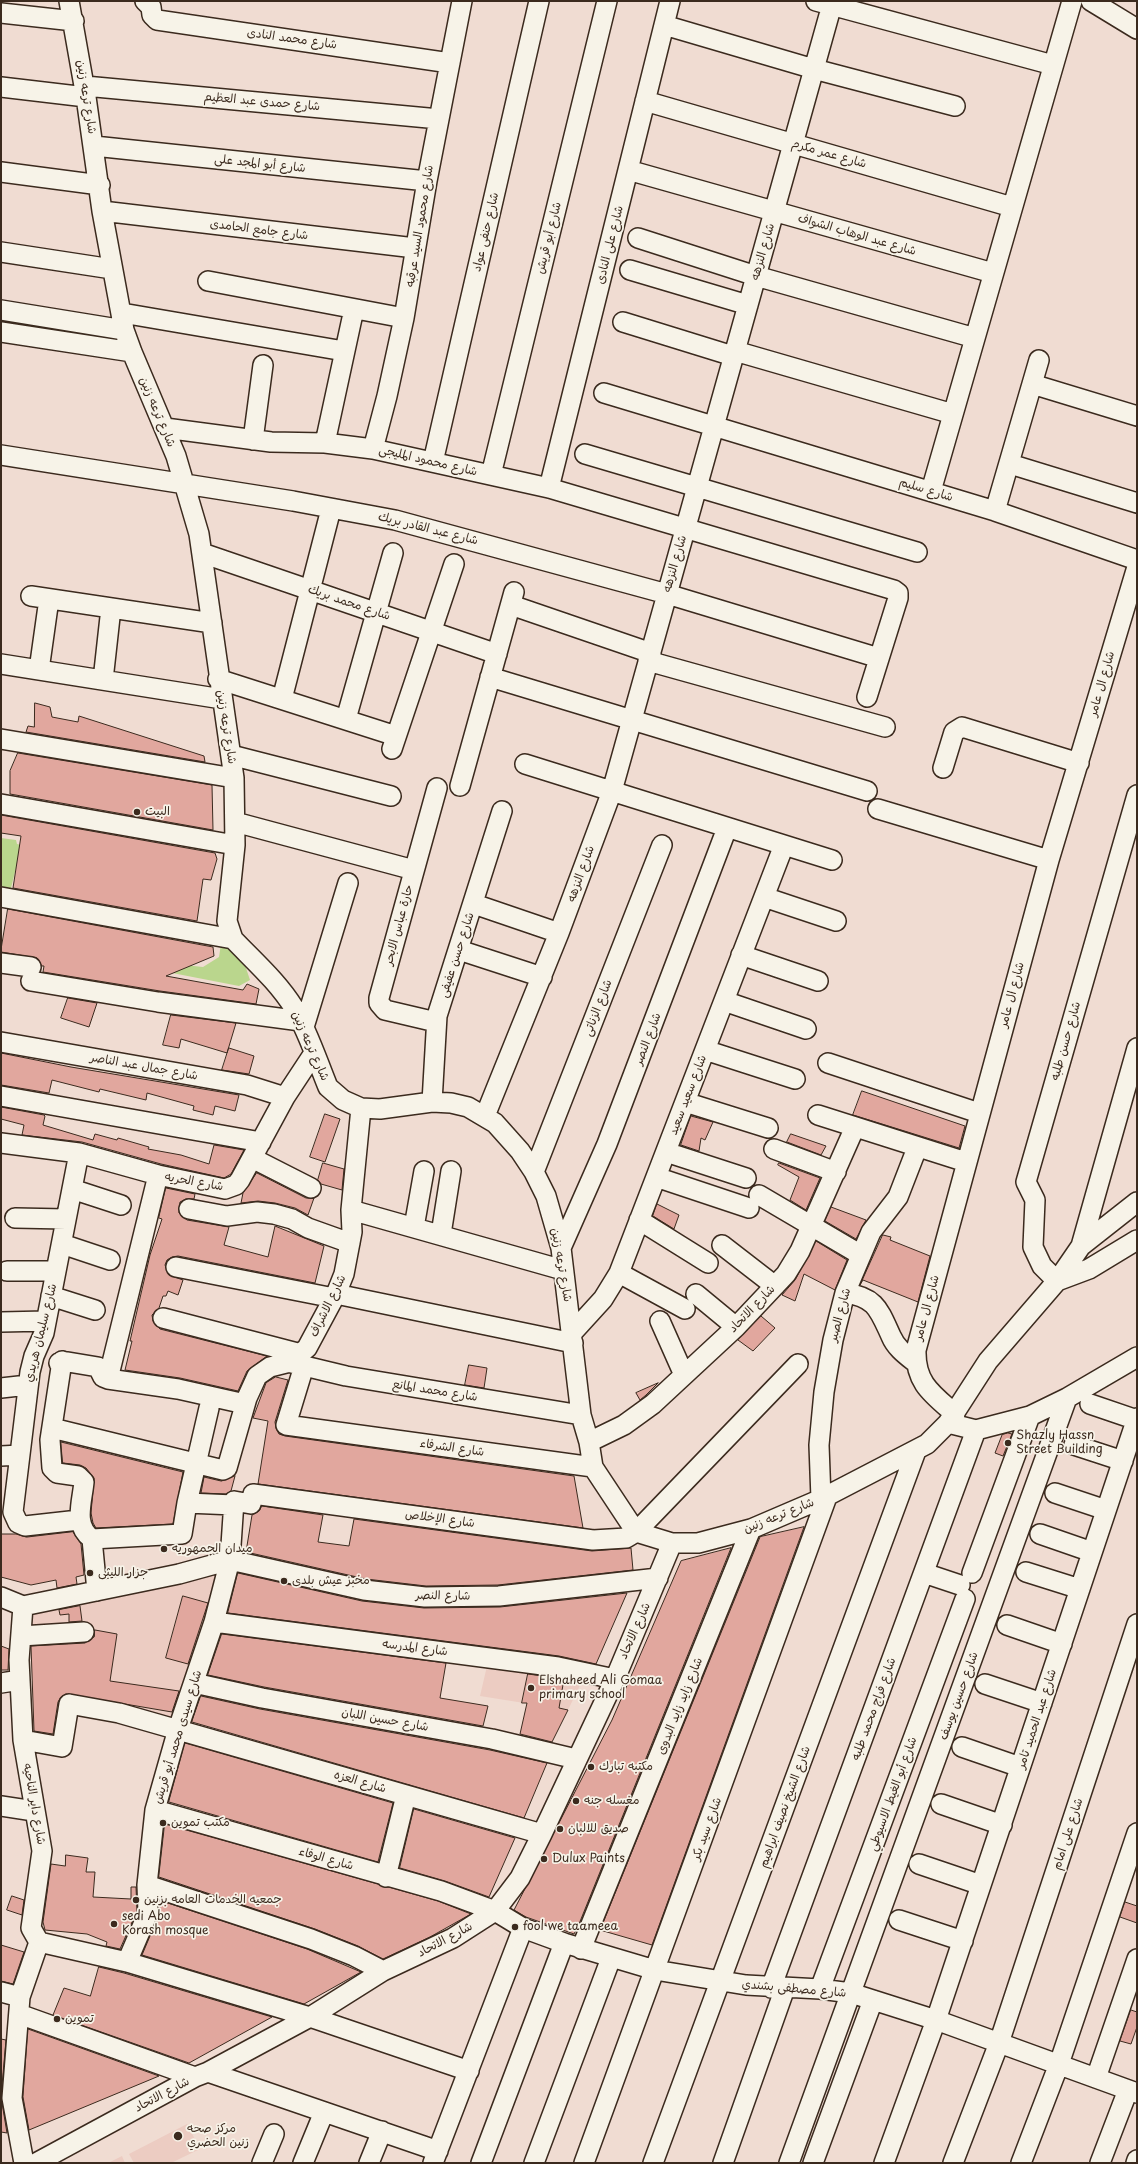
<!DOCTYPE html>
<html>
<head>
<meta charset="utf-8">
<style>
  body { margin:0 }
  #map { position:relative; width:1138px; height:2164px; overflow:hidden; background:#f0dcd2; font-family:"Playpen Sans",sans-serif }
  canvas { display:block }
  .frame { position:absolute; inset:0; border:2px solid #3b2a1e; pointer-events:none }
</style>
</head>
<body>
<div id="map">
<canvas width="1138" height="2164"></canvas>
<div class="frame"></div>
</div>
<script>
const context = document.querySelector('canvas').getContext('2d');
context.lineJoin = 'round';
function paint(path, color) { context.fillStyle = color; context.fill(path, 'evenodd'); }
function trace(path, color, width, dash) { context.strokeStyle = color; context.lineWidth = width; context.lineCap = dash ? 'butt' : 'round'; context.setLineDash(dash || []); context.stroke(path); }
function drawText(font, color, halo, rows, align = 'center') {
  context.font = font + ' "Playpen Sans","Playpen Sans Arabic",sans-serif'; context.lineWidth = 3.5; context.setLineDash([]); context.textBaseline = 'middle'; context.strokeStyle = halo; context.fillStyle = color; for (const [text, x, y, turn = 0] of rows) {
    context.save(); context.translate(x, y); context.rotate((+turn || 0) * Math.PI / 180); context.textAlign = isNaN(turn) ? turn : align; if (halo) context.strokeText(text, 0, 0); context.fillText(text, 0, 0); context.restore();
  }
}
paint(new Path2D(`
  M225,1567L178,1724L77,1702L88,1627L32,1630V1607Z
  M487,1666L583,1679L568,1710L480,1696Z
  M187,2124L200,2149L171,2163H134L129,2154Z
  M122,2156L125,2163H108Z`), '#ecccc2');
paint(new Path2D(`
  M1,838L16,840L17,844L29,847L19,856L9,896L1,895Z
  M221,944L240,950L250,980L239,986L167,972L175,964L203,967L219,957Z`), '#bad68d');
const building = new Path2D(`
  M35,703L50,707L52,717L78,722L79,716L204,756L205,762L26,732L28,726L34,727Z
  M18,753L212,785L213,830L10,794V771Z
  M1,815L215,853L217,859L211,880L203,879L197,921L13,888L21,836L1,833Z
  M8,909L213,947L214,956L166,976L243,990L247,984L259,989L256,1004L160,991L43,972L44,966H42L37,958L1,952Z
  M68,998L97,1003L89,1027L61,1018Z
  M171,1015L236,1023L227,1053L181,1039L179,1048L163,1045Z
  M229,1048L254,1056L249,1074L222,1070Z
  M1,1053L71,1067L239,1095L235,1111L215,1106L213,1115L193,1110L194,1106L147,1093L146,1100L100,1089L99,1092L52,1080L49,1093L1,1085Z
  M862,1091L965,1126L959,1148L853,1115Z
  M1,1107L44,1115L45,1116L43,1125L93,1140L95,1134L117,1140L118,1138L149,1147L148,1149L181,1155L209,1164L214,1145L244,1150L231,1174L224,1178L161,1164L82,1142L22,1135L24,1125L1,1119Z
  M325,1114L340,1119L325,1162L310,1157Z
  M691,1116L713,1122L705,1140L701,1138L699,1151L681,1145Z
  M791,1134L826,1146L821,1155L787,1142Z
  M323,1163L344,1169L342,1190L321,1184L318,1180Z
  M779,1163L820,1178L806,1210L790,1200L799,1177L778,1165Z
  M257,1173L306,1198H314L308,1215L295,1208L275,1203L258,1201L241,1203L243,1193Z
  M166,1188L195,1194L194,1199H186L180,1202L179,1213L187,1220L229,1227L224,1245L268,1257L275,1226L324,1246L315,1283L178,1256L172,1257L167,1260L165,1265L169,1275L183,1280L178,1295L168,1291L166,1296H163L159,1308L152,1315L153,1321L160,1329L267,1356L247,1371L238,1391L180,1378L125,1370L132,1341H130L150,1255L162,1219L159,1218Z
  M657,1204L679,1215L674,1229L653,1216Z
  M831,1207L866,1220L856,1239L825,1221Z
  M883,1235L891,1237L890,1240L930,1256L918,1302L863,1280L860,1285Z
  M816,1241L847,1260L835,1290L804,1274L795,1301L782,1295L795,1280Z
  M761,1316L775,1328L753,1351L738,1340Z
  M469,1365L487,1368L484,1388L465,1385Z
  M276,1377L288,1380L275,1422L276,1428L279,1434L285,1436L574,1476L583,1528L258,1484L268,1421L253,1418L266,1383Z
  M658,1383L646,1395L640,1400L636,1393Z
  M1008,1433L1012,1434L1003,1456L995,1453L1002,1435Z
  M61,1442L183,1472L173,1524L96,1528L93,1523L91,1513L94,1478L86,1468L80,1465L63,1463Z
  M235,1476L231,1491L226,1494L201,1493L204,1477L221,1481Z
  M262,1506L323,1515L318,1542L349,1546L354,1519L592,1551L631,1548L633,1570L498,1585L426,1586L366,1579L246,1552L252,1515L259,1511Z
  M804,1527L652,1945L600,1930L760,1537Z
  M73,1532L81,1544L84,1575L76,1577L77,1584L57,1588L56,1580L31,1585L1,1577V1534H16L26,1537Z
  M731,1548L579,1924L574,1934L526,1917L514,1910L612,1720L681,1561Z
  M238,1573L362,1601L424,1608L500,1607L627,1593L596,1664L559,1656L228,1613Z
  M183,1596L208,1603L188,1664L166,1658Z
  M80,1606L82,1621L69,1622V1614L60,1615L59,1610Z
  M95,1630L117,1634L110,1681L179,1691L172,1712L66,1694L61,1697L58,1702L53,1734L34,1731L31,1646L85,1643L94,1637Z
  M222,1634L446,1663L440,1698L488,1706L483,1726L264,1687L208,1675Z
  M1,1646L9,1649L8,1670H1Z
  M528,1674L564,1679L559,1708L568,1710L552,1742L520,1734L527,1703H522Z
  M201,1696L260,1709L490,1750L547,1763L524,1818L192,1722Z
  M185,1743L393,1803L378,1862L169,1802Z
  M414,1809L515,1838L489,1897L445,1881L400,1868Z
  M165,1824L438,1901L471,1914L430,1937L383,1959L358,1946L315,1929L159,1877Z
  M66,1855L88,1858L86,1872H95L93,1897L131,1899V1887H136L137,1911L120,1949L106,1946L107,1942L87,1934L45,1930L43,1922L51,1864L65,1866Z
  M12,1896L24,1900L22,1915L7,1910Z
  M159,1900L307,1949L361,1972L304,2004L142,1955L158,1917Z
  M1125,1902L1137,1906V1923L1120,1917Z
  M1,1945L24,1952L13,1984L1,1981Z
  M99,1967L124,1973L272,2017L189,2063L53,2015L64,1988L90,1996Z
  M1131,2010L1137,2012V2027L1131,2044L1120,2041Z
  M28,2029L159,2076L29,2130L23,2097Z
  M1,2039L6,2040L1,2097L7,2133L1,2132Z`);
paint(building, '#e1a79e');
trace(building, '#3b2a1e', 1);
const minor = new Path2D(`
  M69,1L86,97L102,211L124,330L132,352L176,456L199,534L234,778L235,845L227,921L233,939C254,961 278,982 294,1008C308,1032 317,1060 328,1087L343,1100L361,1108L380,1109L432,1102L451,1103L468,1107L495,1123L520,1151L534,1172L546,1196L561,1248L581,1415L589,1442L593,1467L636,1532L672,1543H698L751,1529L821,1499L927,1444L948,1423L988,1361L1057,1281L1081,1246L1137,1202
  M145,1L151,7L152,15L157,20L450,63
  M816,1L1053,65
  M1091,1L1137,29
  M1,13L74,21
  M664,25L814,69L955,106
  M85,86L439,119
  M1,87L86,97
  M645,101L1012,207
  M94,146L427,181
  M628,170L993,273
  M1,172L100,185
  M102,211L415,248
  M638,238L756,276L975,338
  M1,252L112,269
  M630,270L748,305
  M208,281L404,318
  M1,310L124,330
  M122,313L344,351
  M623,322L733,356
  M1,332L132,352
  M735,351L953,414
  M1032,384L1137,416
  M604,393L995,511L1137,560
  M165,428L271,442L325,443L373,449L549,488L894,590L898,593V598L867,697
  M253,440L263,365
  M325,443L354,309
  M373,449L387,396L404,318L427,181L462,1
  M585,454L917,552
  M1,455L293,501L395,520L667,594L879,658
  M433,462L539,1
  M1010,464L1137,503
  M491,475L607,1
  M549,488L670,1
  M931,491L1072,1
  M995,511L1039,360
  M202,553L497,654
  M31,596L212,623
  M511,605L651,653
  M648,661L885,727
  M1,664L222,699
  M39,670L49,599
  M490,677L867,791
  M218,679L396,736
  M103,680L111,608
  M282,699L331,509
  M346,719L393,553
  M1,739L234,778
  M392,749L454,564
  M231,755L391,796
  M525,764L832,860
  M943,768L954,732L962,727L1079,763
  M460,786L514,592
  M1,804L235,845
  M878,809L1049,860
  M235,822L414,870
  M1,897L233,939
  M764,897L836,921
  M474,904L559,933
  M459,950L542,977
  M741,955L818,981
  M1,963L31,967
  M31,981L158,1002L301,1021
  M724,1001L806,1029
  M436,1022L385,1010L379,1003V998L437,788
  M304,1027L348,883
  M1,1042L247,1085L285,1097
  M705,1050L795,1079
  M828,1063L979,1113
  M1,1096L261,1142
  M432,1102L437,1016L502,811
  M685,1102L768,1128
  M818,1115L966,1162
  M485,1116L559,933L612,791L833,1
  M1,1143L79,1153L158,1175L225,1189L236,1185L240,1180L285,1097L314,1053
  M774,1149L836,1172
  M666,1152L746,1178
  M79,1153L44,1333L34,1356L30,1372L13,1512L18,1523L25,1526L79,1520
  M252,1158L311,1188
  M534,1172L662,845
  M656,1177L749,1208
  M72,1189L121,1205
  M759,1195L861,1255
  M189,1209L227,1216L257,1212L274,1214L292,1219L308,1228L350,1243
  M351,1210L563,1270
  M15,1218L66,1219
  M639,1220L708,1263
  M414,1227L424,1171
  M441,1234L451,1171
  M62,1244L110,1260
  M722,1245L775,1286
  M1081,1246L1137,1048
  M561,1248L607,1144L727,828
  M176,1267L334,1298
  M7,1271H56
  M619,1273L685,1309
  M1057,1281L1042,1266L1033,1247L1035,1200L1026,1182L1137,795
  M1057,1281L1089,1269L1137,1240
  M845,1293C876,1297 879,1310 891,1336C896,1348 906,1355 916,1363
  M336,1294L573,1343
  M696,1294L736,1327
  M51,1296L95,1310
  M163,1318L301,1354
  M660,1321L684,1375
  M1,1322L46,1321
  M572,1333L603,1299L619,1273L784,845
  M62,1361L50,1440L52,1468L57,1473L78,1476L84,1482C82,1503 73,1525 92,1539L97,1591
  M59,1363L68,1362L98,1367L103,1377L108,1379L178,1389L245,1404
  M292,1363L346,1376L581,1415
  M304,1366L286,1425L593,1467
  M108,1379L158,1175
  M1,1388L28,1385
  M1090,1404L1137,1420
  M955,1414C932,1394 915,1383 916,1350L1049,860L1137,567
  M948,1423L976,1430L1030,1416L1067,1398L1137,1357
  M52,1428L223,1470L227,1468L247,1398L257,1376L270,1367L290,1362L307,1348L336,1294L344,1274L352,1232L351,1210L361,1108
  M589,1442L624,1425L653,1404L736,1327L786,1274L800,1251L855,1127
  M1074,1445L1123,1461
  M1,1456L20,1455
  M1055,1493L1106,1510
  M821,1499L819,1445L824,1392L833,1340L845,1293L871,1232L898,1197L917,1148
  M187,1503L209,1408
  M1040,1534L1092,1552
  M92,1539L182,1534L187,1503L234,1505
  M1026,1572L1080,1589
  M924,1573L960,1585
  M972,1573L1030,1416
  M1,1597L23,1606L179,1574L230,1560L364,1590L425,1597L499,1596L658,1578
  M23,1606L19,1660L23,1740L42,1851L31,1928L39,1942L20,1997L12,2098L24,2163
  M214,1622L558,1667L615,1679
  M1007,1625L1062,1644
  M21,1636L84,1632
  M1,1683L20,1680
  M194,1683L262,1698L492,1739L576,1759
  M985,1684L1042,1703
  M23,1740L62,1747L69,1704L119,1713L542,1834
  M962,1747L1020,1767
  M941,1804L1002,1825
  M1,1806L34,1811
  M155,1810L441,1891L495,1911L523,1928L564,1943L655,1970L746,1985L820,1989L851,1993L873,2000L936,2020L1137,2093
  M919,1864L981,1885
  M386,1877L406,1795
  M147,1885L311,1939L354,1956L383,1971
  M899,1920L963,1941
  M39,1942L127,1962L310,2017L469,2071
  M581,1949L751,1529
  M127,1962L148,1913L147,1885L155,1810L178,1729L214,1622L230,1560L234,1501L251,1504L253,1494L593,1540L626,1538L636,1532L798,1364
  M771,1988L976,1430
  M820,1989L965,1599
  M1,1992L20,1997
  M19,2014L195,2077
  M208,2072L438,2151
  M1096,2078L1137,1959
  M36,2163L195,2077L208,2072L310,2017L383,1971L453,1938L495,1911L520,1878L542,1834L615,1679L672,1543
  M262,2163L274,2134
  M303,2163L324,2112
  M369,2163L382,2131
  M433,2163L523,1928
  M481,2163L564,1943
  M534,2163L611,1958
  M584,2163L828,1494
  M653,2163L916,1451
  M723,2163L785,1988
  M789,2163L1067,1398
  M813,2163L873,2000
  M884,2163L936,2020L1137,1418
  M953,2163L999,2043L1137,1624
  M1021,2163L1059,2064L1137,1833
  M1100,2163L1128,2090
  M1136,2163L1137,2160`);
trace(minor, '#3b2a1e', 22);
trace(minor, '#f7f3e8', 19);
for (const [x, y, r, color] of [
  [137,812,4,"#3b2a1e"],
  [1008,1443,4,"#3b2a1e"],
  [164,1549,4,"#3b2a1e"],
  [90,1573,4,"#3b2a1e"],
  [284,1581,4,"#3b2a1e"],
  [531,1688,4,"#3b2a1e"],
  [591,1767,4,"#3b2a1e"],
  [576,1801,4,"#3b2a1e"],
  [163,1823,4,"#3b2a1e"],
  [560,1829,4,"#3b2a1e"],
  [544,1859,4,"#3b2a1e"],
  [136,1900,4,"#3b2a1e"],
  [114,1924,4,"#3b2a1e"],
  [515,1927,4,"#3b2a1e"],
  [57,2019,4,"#3b2a1e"],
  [178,2136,5,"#3b2a1e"]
]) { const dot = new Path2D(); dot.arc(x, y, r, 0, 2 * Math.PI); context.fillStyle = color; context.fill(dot); trace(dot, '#f7f3e8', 1.5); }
drawText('12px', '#3b2a1e', '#f7f3e8', [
  ["شارع محمد النادى",292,39,8],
  ["شارع ترعه زنين",86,97,81],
  ["شارع حمدى عبد العظيم",262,102,5],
  ["شارع عمر مكرم",829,154,16],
  ["شارع أبو المجد على",260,164,6],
  ["شارع محمود السيد عرقبه",420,226,-81],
  ["شارع جامع الحامدى",259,230,7],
  ["شارع حنفى عواد",486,232,-77],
  ["شارع عبد الوهاب الشواف",857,235,16],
  ["شارع أبو قريش",549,238,-76],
  ["شارع على النادى",610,245,-76],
  ["شارع النزهه",763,252,-74],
  ["شارع ترعه زنين",157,412,67],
  ["شارع محمود المليجى",428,461,13],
  ["شارع سليم",926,490,17],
  ["شارع عبد القادر بريك",428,529,14],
  ["شارع النزهه",675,564,-74],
  ["شارع محمد بريك",349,603,19],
  ["شارع ال عامر",1102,684,-74],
  ["شارع ترعه زنين",226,727,81],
  ["شارع النزهه",581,874,-70],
  ["حارة عباس الابحر",399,925,-75],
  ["شارع حسن عفيفى",457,955,-72],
  ["شارع ال عامر",1012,995,-75],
  ["شارع الزناتى",598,1008,-69],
  ["شارع النصر",648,1039,-69],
  ["شارع حسن طلبه",1066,1041,-74],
  ["شارع ترعه زنين",310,1046,66],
  ["شارع جمال عبد الناصر",144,1067,10],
  ["شارع سعيد سعيد",688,1095,-69],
  ["شارع الحريه",194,1182,10],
  ["شارع ترعه زنين",561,1265,80],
  ["شارع الاشراف",328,1306,-64],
  ["شارع ال عامر",927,1308,-75],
  ["شارع الاتحاد",752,1309,-46],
  ["شارع الصبر",840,1315,-75],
  ["شارع سليمان هريدي",41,1333,-76],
  ["شارع محمد المانع",435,1391,9],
  ["شارع الشرفاء",452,1448,8],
  ["شارع ترعه زنين",779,1516,-22],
  ["شارع الإخلاص",440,1519,8],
  ["شارع النصر",443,1596,1],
  ["شارع الاتحاد",635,1631,-66],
  ["شارع المدرسه",415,1648,7],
  ["شارع حسين يوسف",959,1696,-70],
  ["شارع زايد زايد البدوى",680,1706,-68],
  ["شارع فراج محمد طلبه",874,1709,-70],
  ["شارع عبد الحميد تامر",1037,1719,-72],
  ["شارع حسين اللبان",385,1720,10],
  ["شارع سيدى محمد أبو قريش",178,1737,-73],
  ["شارع العزه",360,1782,16],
  ["شارع أبو الغيط الاسيوطي",893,1794,-70],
  ["شارع داير الناحيه",34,1804,80],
  ["شارع الشيخ نصيف ابراهيم",785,1807,-70],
  ["شارع سيد بكر",707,1829,-70],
  ["شارع على امام",1068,1834,-72],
  ["شارع الوفاء",326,1859,16],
  ["شارع الاتحاد",445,1940,-28],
  ["شارع مصطفى بشندي",794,1989,5],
  ["شارع الاتحاد",162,2095,-28]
]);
drawText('12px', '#3b2a1e', '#f7f3e8', [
  ["البيت",145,812],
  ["Shazly Hassn",1016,1436],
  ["Street Building",1016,1450],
  ["ميدان الجمهوريه",172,1549],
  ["جزار الليثى",98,1573],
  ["مخبز عيش بلدى",292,1581],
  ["Elshaheed Ali Gomaa",539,1681],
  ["primary school",539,1695],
  ["مكتبه تبارك",599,1767],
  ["مغسله جنه",584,1801],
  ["مكتب تموين",171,1823],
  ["صديق للالبان",568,1829],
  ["Dulux Paints",552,1859],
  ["جمعيه الخدمات العامه بزنين",144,1900],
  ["sedi Abo",122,1917],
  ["Korash mosque",122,1931],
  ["fool we taameea",523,1927],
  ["تموين",65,2019],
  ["مركز صحه",187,2129],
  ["زنين الحضري",187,2143]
], 'left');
</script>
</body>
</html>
